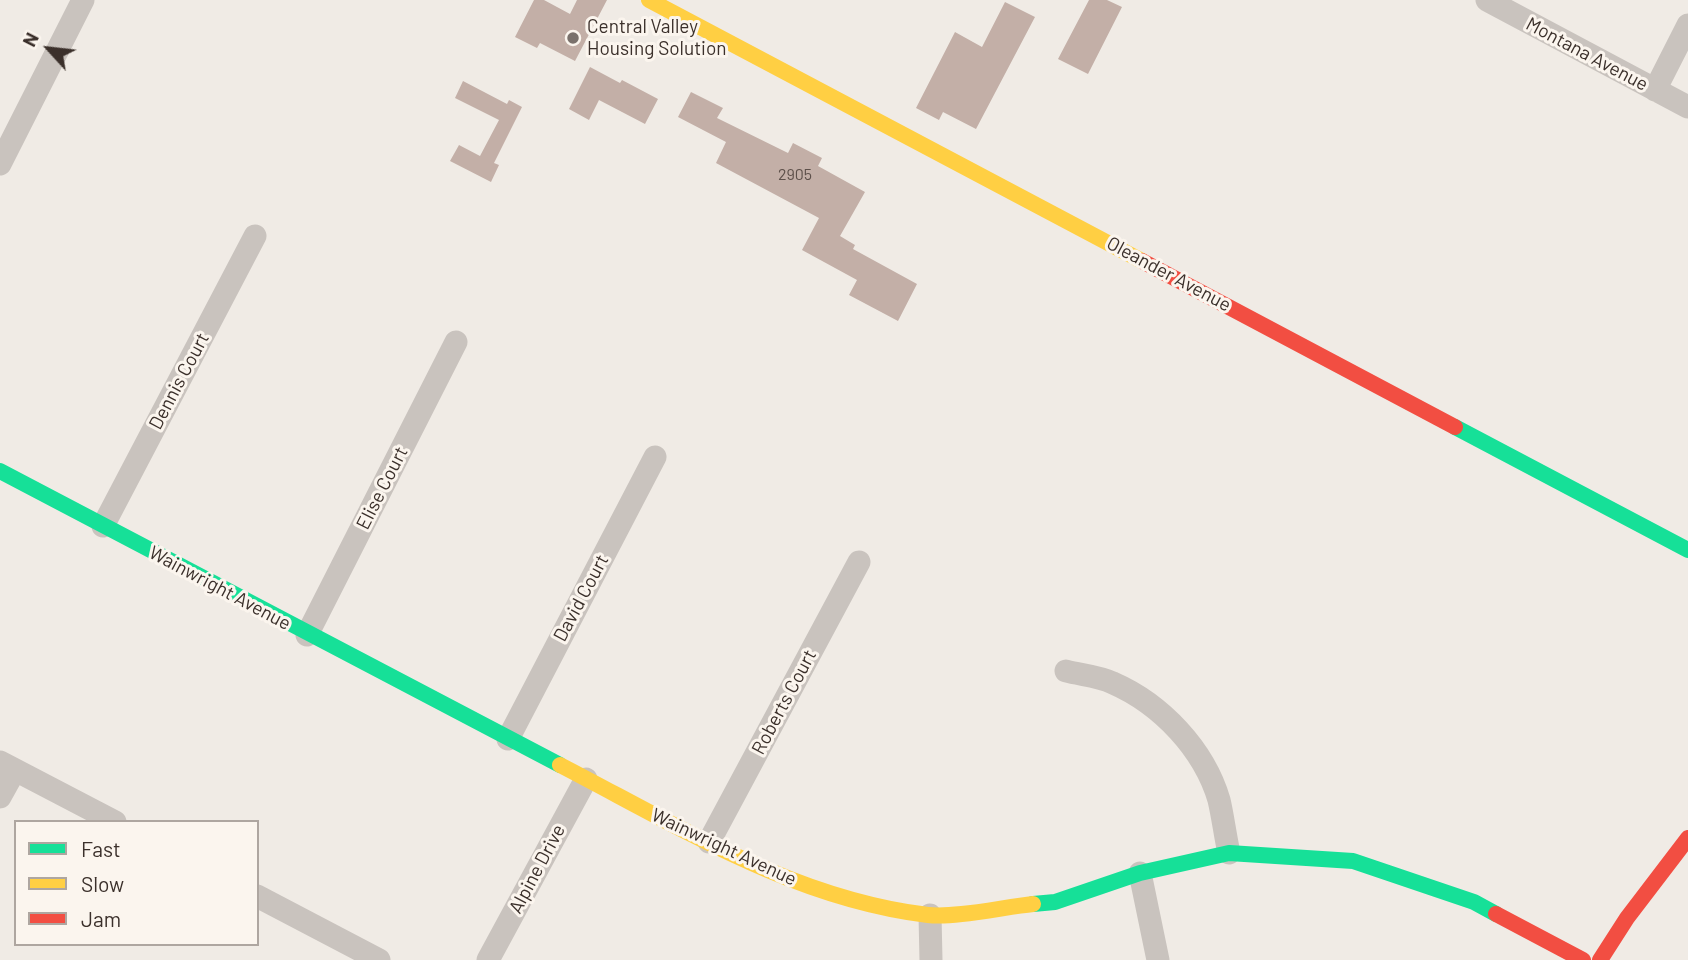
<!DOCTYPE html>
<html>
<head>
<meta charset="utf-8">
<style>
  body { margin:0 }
  #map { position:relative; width:1688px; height:960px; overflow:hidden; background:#f0ebe5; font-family:Barlow,sans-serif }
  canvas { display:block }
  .legend { position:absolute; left:14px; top:820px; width:245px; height:126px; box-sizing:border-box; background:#fbf5ee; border:2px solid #aea6a0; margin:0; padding:9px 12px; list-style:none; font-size:21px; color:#3b302b }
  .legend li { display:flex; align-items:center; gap:14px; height:35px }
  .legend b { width:35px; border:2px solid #aea6a0 }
  .north { position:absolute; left:14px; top:14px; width:70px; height:70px; -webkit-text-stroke:5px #fbf5ee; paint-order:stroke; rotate:297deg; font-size:19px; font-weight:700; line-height:28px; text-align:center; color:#3b302b }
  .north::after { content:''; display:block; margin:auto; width:24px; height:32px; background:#3b302b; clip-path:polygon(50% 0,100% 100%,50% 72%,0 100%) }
</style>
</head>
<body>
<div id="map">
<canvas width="1688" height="960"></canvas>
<ul class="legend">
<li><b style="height:9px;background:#16e098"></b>Fast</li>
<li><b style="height:9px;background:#ffcf43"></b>Slow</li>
<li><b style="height:9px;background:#f24e42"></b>Jam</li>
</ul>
<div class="north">N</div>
</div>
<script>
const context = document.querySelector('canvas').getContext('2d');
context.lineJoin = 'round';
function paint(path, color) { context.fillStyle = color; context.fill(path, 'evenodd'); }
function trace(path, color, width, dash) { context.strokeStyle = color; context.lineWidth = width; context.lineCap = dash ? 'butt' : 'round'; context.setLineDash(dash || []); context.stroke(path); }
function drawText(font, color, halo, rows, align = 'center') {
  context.font = font + ' Barlow,sans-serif'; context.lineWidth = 6; context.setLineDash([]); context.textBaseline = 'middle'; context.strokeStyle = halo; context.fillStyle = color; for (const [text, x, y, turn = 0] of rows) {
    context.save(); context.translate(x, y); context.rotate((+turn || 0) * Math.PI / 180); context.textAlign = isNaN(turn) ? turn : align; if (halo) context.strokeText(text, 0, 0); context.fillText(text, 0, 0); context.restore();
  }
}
paint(new Path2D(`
  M534,0H544L570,14L577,0H607L575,61L540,43L537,48L515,37Z
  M1089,0H1107L1122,7L1088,74L1058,59Z
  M1005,2L1035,17L976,129L943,112L939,120L916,108L955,32L982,47Z
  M590,67L620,83L622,80L658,99L645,124L599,100L589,120L569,109Z
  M463,81L507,104L509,100L522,107L494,163L499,165L491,182L450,161L459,145L480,156L499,120L455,98Z
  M691,92L723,108L717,118L788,153L793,143L822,158L818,166L865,192L840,236L855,245L853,249L917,284L898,321L849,295L857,280L802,250L819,218L716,163L726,142L678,117Z`), '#c3afa7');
trace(new Path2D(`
  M1487,0L1688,107
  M1655,90L1688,25
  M0,164L83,0
  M103,526L255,236
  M307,635L456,342
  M1066,671C1081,675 1099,676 1113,683C1161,704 1204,749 1219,800C1223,817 1225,835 1229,853
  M508,739L655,457
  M0,762L115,822
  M0,797L15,770
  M709,842L859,562
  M1140,873L1158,960
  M257,896L379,960
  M930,915L931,960
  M488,960L586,779`), '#c9c3be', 23);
trace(new Path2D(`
  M1455,427L1688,550
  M0,471L560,765
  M1033,904L1055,902L1140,873L1229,853L1353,861L1474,902L1496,914`), '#16e098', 16);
trace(new Path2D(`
  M649,0L1142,261
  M560,765C678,826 794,899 928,915C955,918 1004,907 1033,904`), '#ffcf43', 16);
trace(new Path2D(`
  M1142,261L1455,427
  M1496,914L1583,960
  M1600,960L1627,918L1688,838`), '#f24e42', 16);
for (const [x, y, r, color] of [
  [573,38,7,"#7a716c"]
]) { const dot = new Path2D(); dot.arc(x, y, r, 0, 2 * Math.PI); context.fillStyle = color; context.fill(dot); trace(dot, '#fbf5ee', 2.5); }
drawText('16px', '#5d504a', null, [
  ["2905",795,175]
]);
drawText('19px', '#3b302b', '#fbf5ee', [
  ["Central Valley",587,27],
  ["Housing Solution",587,49]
], 'left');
drawText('19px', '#3b302b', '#fbf5ee', [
  ["Montana Avenue",1587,54,28],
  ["Oleander Avenue",1169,274,28],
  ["Dennis Court",179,381,-62],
  ["Elise Court",382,488,-63],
  ["Wainwright Avenue",220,588,28],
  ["David Court",581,598,-62],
  ["Roberts Court",784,702,-62],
  ["Wainwright Avenue",724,847,25],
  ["Alpine Drive",537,869,-62]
]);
</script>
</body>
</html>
